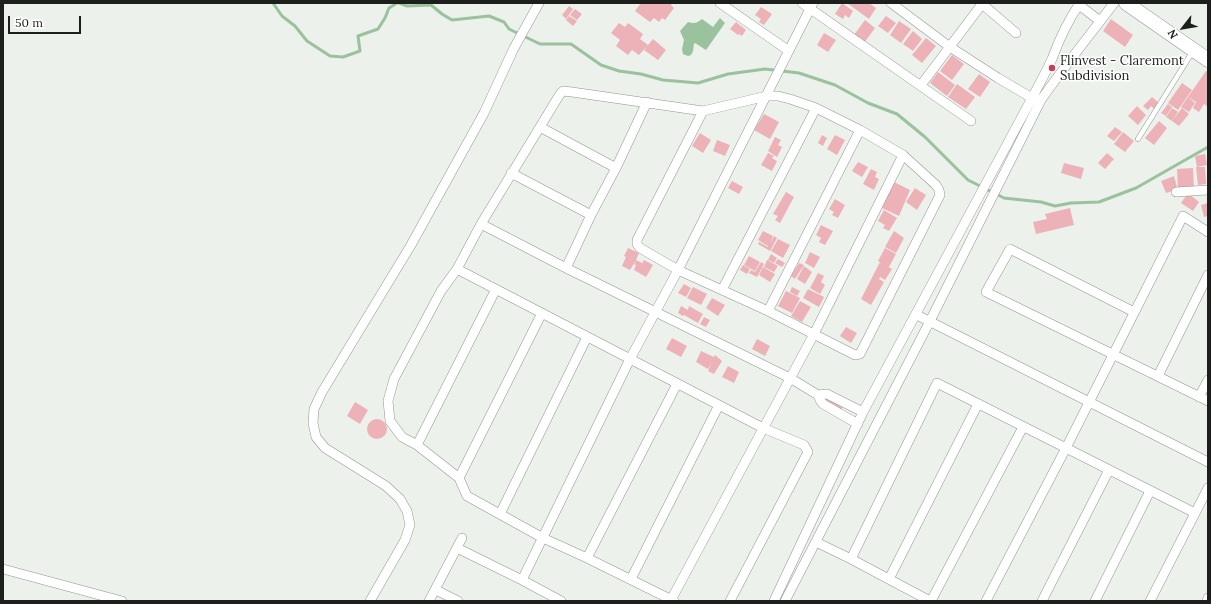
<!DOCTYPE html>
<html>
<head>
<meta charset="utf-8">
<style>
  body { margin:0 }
  #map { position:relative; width:1211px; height:604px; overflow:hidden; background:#ecf1ec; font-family:Lora,serif }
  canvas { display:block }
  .frame { position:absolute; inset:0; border:4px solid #1d1f1d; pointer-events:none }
  .north { position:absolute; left:1163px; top:8px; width:40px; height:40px; -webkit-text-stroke:3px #fff; paint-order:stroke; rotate:239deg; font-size:11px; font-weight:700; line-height:16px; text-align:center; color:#1d1f1d }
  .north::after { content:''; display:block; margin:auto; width:14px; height:18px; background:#1d1f1d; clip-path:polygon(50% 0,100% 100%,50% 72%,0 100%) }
  .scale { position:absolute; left:8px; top:16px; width:73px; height:18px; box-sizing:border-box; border:2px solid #1d1f1d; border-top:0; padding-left:5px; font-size:12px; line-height:14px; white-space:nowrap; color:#1d1f1d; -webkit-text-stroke:3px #fff; paint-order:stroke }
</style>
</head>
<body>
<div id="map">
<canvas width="1211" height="604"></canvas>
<div class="frame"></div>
<div class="north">N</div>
<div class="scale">50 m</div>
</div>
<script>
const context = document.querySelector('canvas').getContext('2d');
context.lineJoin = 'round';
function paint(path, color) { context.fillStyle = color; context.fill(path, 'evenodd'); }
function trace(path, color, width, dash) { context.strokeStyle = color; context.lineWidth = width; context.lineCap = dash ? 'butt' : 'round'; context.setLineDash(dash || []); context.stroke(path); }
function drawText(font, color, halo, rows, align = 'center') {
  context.font = font + ' Lora,serif'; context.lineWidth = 3; context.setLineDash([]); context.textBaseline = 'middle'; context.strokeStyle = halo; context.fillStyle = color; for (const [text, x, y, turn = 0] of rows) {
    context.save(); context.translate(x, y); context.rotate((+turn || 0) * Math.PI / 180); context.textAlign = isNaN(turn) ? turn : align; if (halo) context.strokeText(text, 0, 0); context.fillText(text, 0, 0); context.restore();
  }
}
paint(new Path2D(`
  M720,18L725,23L706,50L695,43L694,44C693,49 694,55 688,56L683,54L682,49L684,40L680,31L688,22C695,24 697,23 702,19L713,27Z`), '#99c29d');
trace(new Path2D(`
  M273,3L282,16L295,26L307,41L330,56L343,57L360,51L358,36L378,29L385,18L389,8L397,3
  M399,3L407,6L431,5L442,14L452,20L489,16L504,22L509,29L540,44H571L601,65L619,71L641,74L663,80L698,83L728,74L765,69L799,73L835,85L868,103L897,114L925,137L968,180L1004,198L1041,202L1055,206L1071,203L1099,202L1136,188L1208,147`), '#99c29d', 3);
paint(new Path2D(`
  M641,3H673L671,5L674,8L665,20L662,18L659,22L654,18L650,22L635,11Z
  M842,3L853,11L849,18L845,15L843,19L835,14Z
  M847,3H869L876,8L869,19Z
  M569,6L573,9L566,19L562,15Z
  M761,7L772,14L764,25L759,22L761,19L755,15Z
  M575,9L582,14L577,20L570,15Z
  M569,16L577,21L573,26L566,20Z
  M886,16L896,23L888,33L878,26Z
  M1111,19L1133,35L1125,47L1103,31Z
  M865,20L875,28L864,43L854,35Z
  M899,21L911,29L901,43L890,35Z
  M736,22L746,30L742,36L739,34L738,35L730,29Z
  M619,23L625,27L628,23L643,34L640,39L648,45L639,55L632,50L628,55L616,46L620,40L611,33Z
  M913,31L922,39L913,51L903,44Z
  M824,33L836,40L828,52L817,45Z
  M926,38L936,46L922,63L912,55Z
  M653,39L666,50L658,60L644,50Z
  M952,55L964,64L952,80L940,71Z
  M1206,71L1208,72V107L1204,104L1199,112L1193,108L1196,102L1188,97Z
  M938,72L955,85L947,96L930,83Z
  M979,74L990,82L980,97L968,89Z
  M1182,83L1192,90L1178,110L1168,103Z
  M957,84L975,97L966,109L948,97Z
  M1152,97L1159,103L1154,109L1151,106L1148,110L1143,106Z
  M1188,97L1195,103L1189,112L1181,107Z
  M1168,104L1172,107L1166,116L1161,113Z
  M1137,106L1146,115L1138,125L1128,116Z
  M1172,108L1178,112L1172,121L1166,117Z
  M1182,108L1189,114L1179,126L1172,121Z
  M764,114L779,122L770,139L754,130Z
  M1159,121L1167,128L1154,145L1145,138Z
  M1115,127L1122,132L1114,141L1107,136Z
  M1123,132L1134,141L1125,152L1114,144Z
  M700,133L711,140L703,153L692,146Z
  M822,135L827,138L823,146L818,143Z
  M835,135L845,140L837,155L827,149Z
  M775,137L781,140L778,145L782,147L777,157L768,151Z
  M717,140L730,145L725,156L713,151Z
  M768,153L774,156L772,158L777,161L772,171L761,165Z
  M1107,153L1114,159L1105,169L1098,163Z
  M1205,154L1207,165L1197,167L1195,156Z
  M858,162L868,167L862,177L852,171Z
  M1064,163L1084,168L1081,179L1061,173Z
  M1196,167H1205L1206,184L1198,185Z
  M1193,168L1194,189L1178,190L1177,169Z
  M871,169L877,172L875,177L879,179L874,190L863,184Z
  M1174,176L1177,187L1175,188V190L1166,193L1161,181Z
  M732,181L743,187L739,194L728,188Z
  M894,182L910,190L899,216L882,208Z
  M915,188L926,195L917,210L906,202Z
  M786,192L794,197L780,223L775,220L778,216L773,214Z
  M1188,193L1199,202L1193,211L1181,203Z
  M835,199L845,205L838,218L832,215L834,212L829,209Z
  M1208,203V216L1204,217L1201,205Z
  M1070,208L1074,225L1036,234L1033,222L1047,219L1045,214Z
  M884,210L897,218L889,231L883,228L885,225L878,221Z
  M821,225L833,231L825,245L819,242L821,238L816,235Z
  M763,231L773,236L770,244L774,236L777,238L770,251L758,244L759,242L768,247V246L758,240Z
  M894,231L904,238L896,253L885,247Z
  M778,239L790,245L783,258L771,251Z
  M628,248L639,253L636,260L642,263L640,267L644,260L653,265L646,277L634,270L636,265L634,264L636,262H635L630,270L622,266L626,257L624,256Z
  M885,248L896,254L889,267L878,261Z
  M810,252L820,257L814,268L805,263Z
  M771,254L777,258L774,263L768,260Z
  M749,256L760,262L755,271L744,265Z
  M778,259L785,263L782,267L775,263Z
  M767,260L778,266L774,272L764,267Z
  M761,262L764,264L757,277L749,273L751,270L755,272Z
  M880,262L892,269L885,280L880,277L879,279L884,282L871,305L861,299Z
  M799,263L804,265L795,279L791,276Z
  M743,265L750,269L747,274L740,270Z
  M804,266L812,272L805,284L797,279Z
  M763,267L775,274L770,282L759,275Z
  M818,273L824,276L821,282L825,285L820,294L810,288Z
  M684,284L691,288L686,297L678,293Z
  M693,287L707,294L701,305L687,298Z
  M792,287L800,291L797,296L790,292Z
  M808,289L824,297L819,307L803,298Z
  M786,291L800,298L792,313L778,306Z
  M712,298L725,305L718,316L706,308Z
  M800,301L811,307L802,322L791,316Z
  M681,306L688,310L689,306L703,314L698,323L684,315L683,316L678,313Z
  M704,317L710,320L706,327L700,324Z
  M846,327L857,333L851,343L840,336Z
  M672,338L687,346L681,357L666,349Z
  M757,339L770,346L765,356L752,349Z
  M701,351L714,357L715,355L722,361L714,374L708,371L712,362L708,369L696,362Z
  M728,366L739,372L734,383L722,377Z
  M827,395L844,404L840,412L823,403Z
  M355,402L368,410L360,424L347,416Z
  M367 429a10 10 0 1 1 20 0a10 10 0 1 1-20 0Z`), '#ecb2b8');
const service = new Path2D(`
  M1138,139L1193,51`);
const minor = new Path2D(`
  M720,3L789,51
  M802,3L971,121
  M891,3L950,47L998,78L1032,98L1038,99
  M981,3L1016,33
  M1079,5L1100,21
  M921,85L982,4
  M540,127L616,168
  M511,173L591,215
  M1176,192L1208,190
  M481,224L566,268L790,378L818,395L820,400L823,404L858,424
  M566,268L591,215L616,168L647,102
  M457,269L763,428L804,445L808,452L730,601
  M722,290L816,108
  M768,311L860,130
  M1134,312L1010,249L986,292L1208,401
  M542,313L459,478L467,496L543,538L587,558L674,601
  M917,315L1208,462
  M1158,376L1208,275
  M818,395L827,394L863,412
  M1199,397L1208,380
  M417,445L402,437L390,421L388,401L394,379L441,291L457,269L481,224L560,94L563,91L572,92L703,111L767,96H778L790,99L816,108L860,130L903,155L936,185L939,190L940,195L860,354L855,355L768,311L678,270L640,248L637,244V240L703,111
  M459,478L417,445L496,289
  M500,514L587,337
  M816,542L851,559L930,601
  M457,548L522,580L561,601
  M587,558L677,384
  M851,559L937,383L1195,513
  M3,569L122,601
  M631,579L719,405
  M889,579L978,404
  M522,580L630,359L678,270L813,3
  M436,590L458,601
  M671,600L814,334L903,155
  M370,601L405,540L410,525L407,511L400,499L386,486L325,448L316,437L313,423L314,409L322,392L411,245L484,113L514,48L539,3
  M429,601L462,538
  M774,601L863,412L1032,98C1039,85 1046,72 1052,59C1060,37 1067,22 1080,3
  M785,601L930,321L1041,100C1064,67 1090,35 1114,3
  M931,601L1023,427
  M986,601L1066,448L1183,216L1208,232
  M1042,601L1109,470
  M1095,601L1150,491
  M1150,601L1208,488
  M1207,601L1208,598`);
const primary = new Path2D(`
  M1126,3L1208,60`);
trace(service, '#909591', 5.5);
trace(minor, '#909591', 10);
trace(primary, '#909591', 15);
trace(service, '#fff', 4.5);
trace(minor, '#fff', 9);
trace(primary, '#fff', 14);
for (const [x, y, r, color] of [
  [1052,68,4,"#ca3b5c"]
]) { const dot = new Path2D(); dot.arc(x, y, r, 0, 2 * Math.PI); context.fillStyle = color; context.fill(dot); trace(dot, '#fff', 1.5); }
drawText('13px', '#1d1f1d', '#fff', [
  ["Flinvest - Claremont",1060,61],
  ["Subdivision",1060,76]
], 'left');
</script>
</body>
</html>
